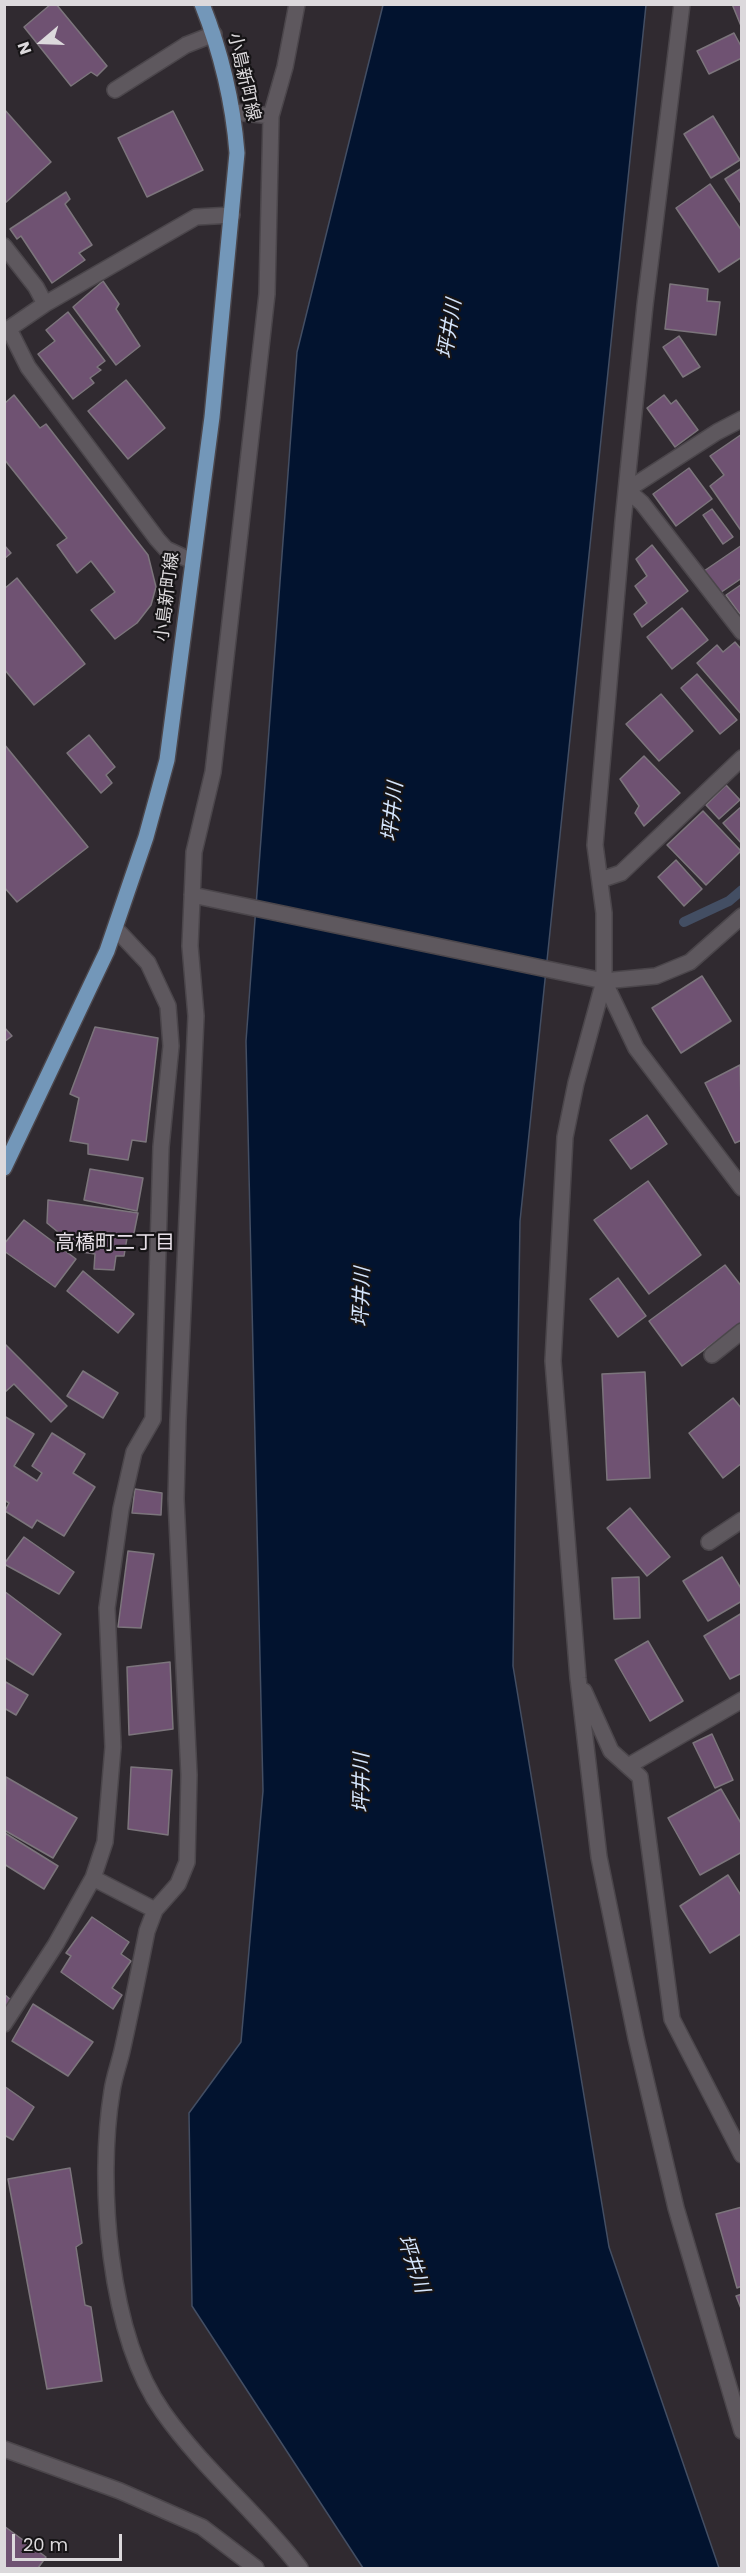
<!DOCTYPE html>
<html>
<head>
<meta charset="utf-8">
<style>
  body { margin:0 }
  #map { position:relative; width:746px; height:2573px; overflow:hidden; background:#302a30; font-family:Poppins,sans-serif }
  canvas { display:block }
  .frame { position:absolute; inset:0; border:6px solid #dcd9dc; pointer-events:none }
  .north { position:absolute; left:12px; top:12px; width:60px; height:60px; -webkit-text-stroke:4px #161416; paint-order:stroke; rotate:251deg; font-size:16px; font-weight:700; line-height:24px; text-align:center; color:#dcd9dc }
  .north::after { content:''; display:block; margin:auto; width:21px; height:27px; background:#dcd9dc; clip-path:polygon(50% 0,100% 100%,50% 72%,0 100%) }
  .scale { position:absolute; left:12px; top:2534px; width:110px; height:27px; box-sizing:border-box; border:3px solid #dcd9dc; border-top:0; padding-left:8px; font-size:18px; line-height:21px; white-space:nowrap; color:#dcd9dc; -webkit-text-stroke:4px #161416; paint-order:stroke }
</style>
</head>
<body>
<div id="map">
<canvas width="746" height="2573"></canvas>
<div class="frame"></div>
<div class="north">N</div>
<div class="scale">20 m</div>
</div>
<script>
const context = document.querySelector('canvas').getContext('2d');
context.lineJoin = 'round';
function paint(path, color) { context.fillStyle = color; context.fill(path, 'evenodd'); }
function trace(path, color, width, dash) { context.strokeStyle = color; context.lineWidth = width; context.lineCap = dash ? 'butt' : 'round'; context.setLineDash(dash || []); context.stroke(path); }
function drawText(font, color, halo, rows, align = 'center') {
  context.font = font + ' Poppins,"Noto Sans JP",sans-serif'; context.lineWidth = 4.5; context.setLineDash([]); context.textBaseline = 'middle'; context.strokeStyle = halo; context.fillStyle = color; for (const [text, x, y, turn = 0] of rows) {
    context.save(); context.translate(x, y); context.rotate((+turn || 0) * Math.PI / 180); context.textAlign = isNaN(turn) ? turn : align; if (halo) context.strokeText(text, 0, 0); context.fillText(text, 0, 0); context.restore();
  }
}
const water = new Path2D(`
  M383,5H646L520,1221L513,1666L609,2247L719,2568H363L192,2306L189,2113L241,2042L263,1791L246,1041L297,352Z`);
paint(water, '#02132f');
trace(water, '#434e63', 1.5);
trace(new Path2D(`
  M684,922L729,901L742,890`), '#434e63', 10);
const building = new Path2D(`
  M51,4H56L107,66L97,76L91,72L71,86L24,27Z
  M732,4H742V26H741Z
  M734,33L742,48V58L709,74L697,51Z
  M4,109L51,162L4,204Z
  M173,111L203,170L147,197L118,138Z
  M713,116L740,160L711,178L684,134Z
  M742,168V205L725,179Z
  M710,184L742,231V257L719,272L676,208Z
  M66,192L70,199L65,204L92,245L79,253L85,260L52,283L21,236L17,239L10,229Z
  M103,281L119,304L116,309L140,346L116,365L73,307Z
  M670,284L708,289L707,301L720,302L716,335L665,329Z
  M68,312L105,361L97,367L101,370L90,378L94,383L73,399L38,354L55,341L46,330Z
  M679,336L700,367L683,377L663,347Z
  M126,380L165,428L128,459L88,411Z
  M14,395L40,428L46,424L148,555L156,587L151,605L137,623L115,639L91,610L115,592L91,561L77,573L57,545L67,538L4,459V404Z
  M664,395L671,404L676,400L698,430L675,447L647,408Z
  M742,434V532L710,486L724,475L710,456Z
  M689,468L712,499L676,526L653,494Z
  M712,509L733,537L723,544L703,515Z
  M4,545L11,553L4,559Z
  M652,545L688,591L642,627L634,614L647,603L635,586L647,576L636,559Z
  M742,545V578L720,593L704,571Z
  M17,578L85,664L34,705L4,669V589Z
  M742,584V617L726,595Z
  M682,608L708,640L672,669L647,637Z
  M735,642L742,650V715L697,663L717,645L723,652Z
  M697,674L737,720L720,734L681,688Z
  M661,694L693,731L659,761L626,724Z
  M89,735L115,767L106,775L112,783L101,793L67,753Z
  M4,744L88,847L17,902L4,887Z
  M644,756L680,793L644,826L635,813L639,806L620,779Z
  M726,785L740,800L719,819L706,805Z
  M742,806V844L723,823Z
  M703,811L741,851L706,885L667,845Z
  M676,860L702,889L684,906L658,877Z
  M702,976L731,1021L681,1053L652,1008Z
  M4,1027L12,1036L4,1042Z
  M95,1027L158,1038L146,1142L132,1140L128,1160L88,1154V1144L70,1141L79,1098L70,1094Z
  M740,1065L742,1140L735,1143L705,1083Z
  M647,1115L667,1144L631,1169L610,1140Z
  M90,1169L143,1178L137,1211L84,1200Z
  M648,1181L701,1255L649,1294L594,1220Z
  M48,1200L138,1213L133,1238H127L124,1256H116L114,1270L94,1269L95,1254L82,1252L47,1223Z
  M24,1220L76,1259L55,1287L4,1251V1244Z
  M725,1265L742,1287V1322L682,1366L649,1321Z
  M83,1271L134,1314L118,1333L67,1291Z
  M618,1278L646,1316L618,1337L590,1299Z
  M4,1343L67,1406L51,1422L14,1384L4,1393Z
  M83,1371L118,1393L103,1418L67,1396Z
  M645,1372L650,1478L607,1480L602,1374Z
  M733,1398L742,1409V1463L723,1478L689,1433Z
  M4,1416L34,1434L14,1466L37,1481L42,1473L32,1466L52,1433L85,1454L73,1473L95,1487L64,1536L37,1520L32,1528L5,1511L9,1503L4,1500Z
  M135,1489L162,1493L161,1515L132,1513Z
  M630,1508L670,1557L647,1576L607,1528Z
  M24,1537L74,1572L59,1594L4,1564Z
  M128,1551L154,1554L141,1628L118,1627Z
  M722,1557L742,1590V1601L708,1621L683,1581Z
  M639,1577L640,1618L614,1619L612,1578Z
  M4,1591L61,1634L33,1675L4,1657Z
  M742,1613V1673L730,1679L704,1636Z
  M648,1641L683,1701L650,1721L615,1660Z
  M170,1662L173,1729L129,1735L127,1667Z
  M4,1681L28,1695L16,1715L4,1708Z
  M712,1734L733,1780L715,1788L693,1743Z
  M131,1767L172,1770L168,1835L128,1829Z
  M6,1777L77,1818L53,1858L4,1830Z
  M721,1789L742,1825V1852L700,1875L668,1818Z
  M5,1833L58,1866L44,1889L4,1864Z
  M728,1875L742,1897V1933L710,1953L680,1906Z
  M92,1917L129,1942L121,1954L131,1961L112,1988L122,1995L113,2009L61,1972L71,1956L66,1953Z
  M4,1994L11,2000L4,2008Z
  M33,2004L93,2042L68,2076L12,2041Z
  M4,2086L34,2107L13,2140L4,2135Z
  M70,2168L82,2243L76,2247L85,2305L91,2307L102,2381L47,2389L8,2179Z
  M742,2207V2286L737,2288L716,2214Z
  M742,2294V2311L736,2296Z
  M4,2526L46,2557L38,2568H4Z`);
paint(building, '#6f5272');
trace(building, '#7c757c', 1.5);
const minor = new Path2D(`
  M297,4L285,67L271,116L267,294L213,772L194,852L190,946L196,1016L178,1420L176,1499L189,1775L187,1862L178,1884L155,1910L147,1931C139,1971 131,2011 122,2051C119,2064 114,2077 112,2091C97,2182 108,2335 163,2412C203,2469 258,2513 300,2568
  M682,4L645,305L623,521L595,845L604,913V981L576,1083L565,1137L553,1361L578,1678L599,1857L636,2038L676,2208L742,2431
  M115,90L186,45L214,34
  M234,112L271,116
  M4,246L36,287L45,304
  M9,329L28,367L157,539L166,549L192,561
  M4,332L45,304L196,217L232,215
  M627,490L642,503L742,632
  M627,490L717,432L742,419
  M600,880L621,873L742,758
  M192,895L604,981L656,976L690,962L742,916
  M604,981L636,1048L742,1188
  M712,1355L742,1331
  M709,1542L742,1520
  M584,1691L611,1751L640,1777L672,2019L742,2155
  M628,1766L742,1700
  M93,1878L155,1910
  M4,2024L56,1944L93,1878L105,1842L113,1747L107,1608L121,1509L134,1452L153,1419L161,1147L171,1046L168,1006L148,963L115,928
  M4,2449L120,2491L202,2527L256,2568`);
const major = new Path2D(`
  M4,1168L107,951L146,837L167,760L212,417L237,153C233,102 221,52 202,4`);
trace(minor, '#4b464b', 18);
trace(major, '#4b464b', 18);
trace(minor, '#5e585e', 15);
trace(major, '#7397b9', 15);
drawText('18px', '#dcd9dc', '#161416', [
  ["小島新町線",243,77,77],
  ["小島新町線",168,597,-83]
]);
drawText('italic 20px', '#d5e5fc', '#161416', [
  ["坪井川",451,329,-81],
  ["坪井川",394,812,-84],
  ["坪井川",363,1297,-88],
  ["坪井川",363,1783,-90],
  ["坪井川",412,2264,71]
]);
drawText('20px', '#e8e0e8', '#161416', [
  ["高橋町二丁目",115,1244]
]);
</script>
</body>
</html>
